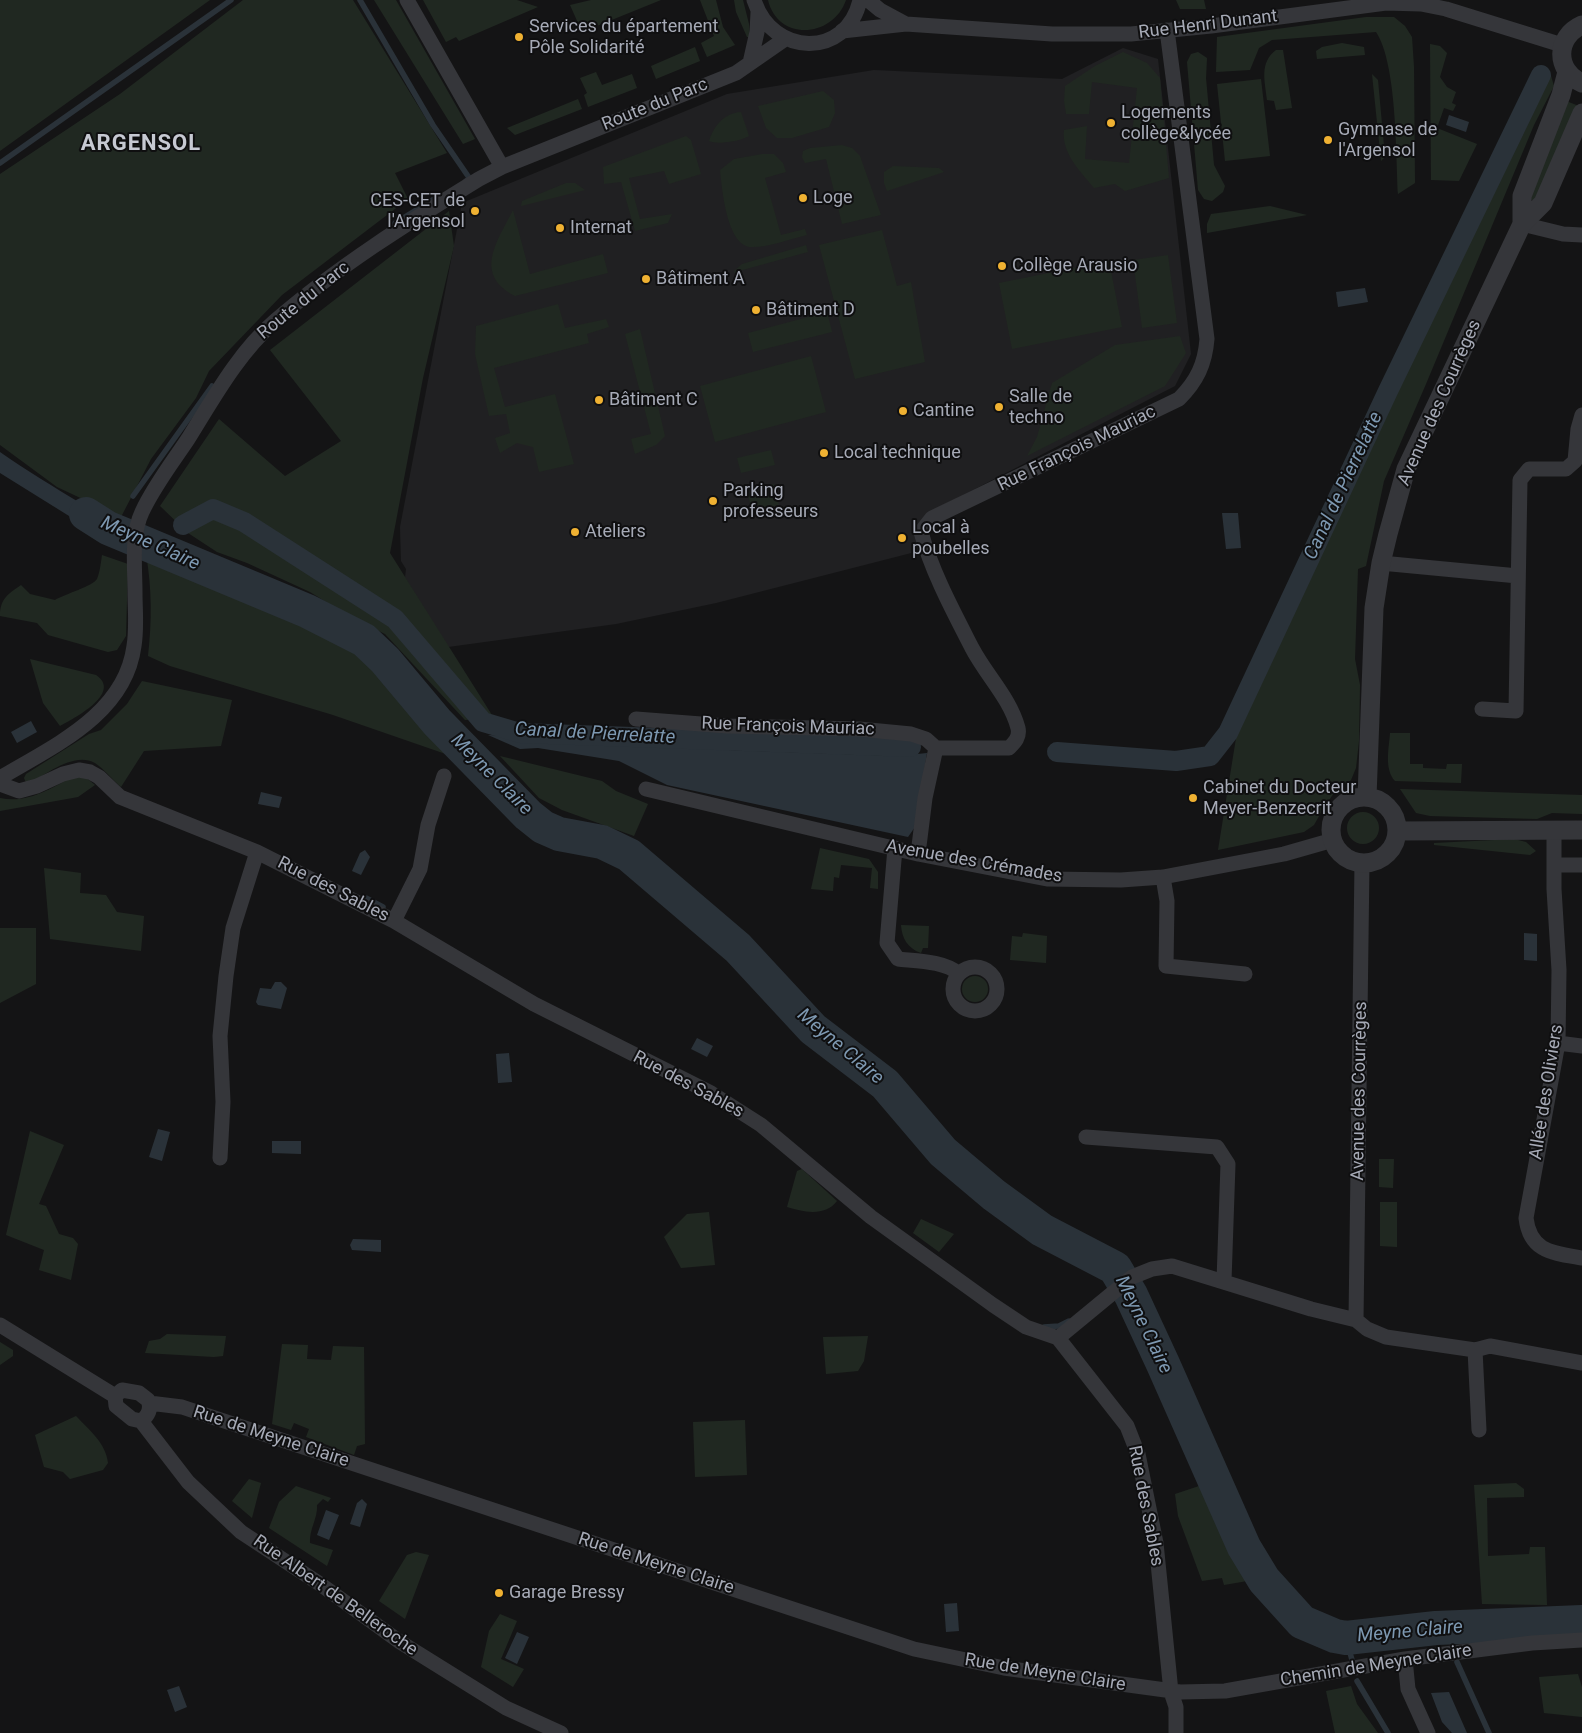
<!DOCTYPE html>
<html>
<head>
<meta charset="utf-8">
<style>
  body { margin:0 }
  canvas { display:block; background:#141415 }
</style>
</head>
<body>
<canvas width="1582" height="1733"></canvas>
<script>
const context = document.querySelector('canvas').getContext('2d');
context.lineJoin = 'round';
function paint(path, color) { context.fillStyle = color; context.fill(path, 'evenodd'); }
function trace(path, color, width, dash) { context.strokeStyle = color; context.lineWidth = width; context.lineCap = dash ? 'butt' : 'round'; context.setLineDash(dash || []); context.stroke(path); }
function drawText(font, color, halo, rows, align = 'center') {
  context.font = font + ' Roboto,sans-serif'; context.lineWidth = 4; context.setLineDash([]); context.textBaseline = 'middle'; context.strokeStyle = halo; context.fillStyle = color; for (const [text, x, y, turn = 0] of rows) {
    context.save(); context.translate(x, y); context.rotate((+turn || 0) * Math.PI / 180); context.textAlign = isNaN(turn) ? turn : align; if (halo) context.strokeText(text, 0, 0); context.fillText(text, 0, 0); context.restore();
  }
}
paint(new Path2D(`
  M1123,48L1158,59L1191,354L1175,386L932,511L919,551L716,603L616,624L448,647L405,578L406,569L401,561L400,527L462,203L727,94L874,70L1062,79Z`), '#202022');
paint(new Path2D(`
  M0,0H210L0,151Z
  M243,0H353L447,153L395,173L408,199L282,295L209,371L196,398L151,459L121,517L57,487L0,445V174L120,94Z
  M374,0H396L475,139L463,144Z
  M423,0H517L538,7L459,41L456,37L446,42Z
  M591,0H661L582,32L570,5Z
  M700,0H716L723,27L735,45L707,57L701,43L714,36Z
  M734,0H743L749,24L750,37H747L736,12Z
  M768,0H846C833,38 778,42 768,0Z
  M1176,0H1204L1206,9H1180Z
  M1366,17H1394L1405,26L1412,37L1414,67L1415,183L1398,194C1396,155 1397,63 1376,32L1272,40L1259,48L1250,70L1216,72L1217,37Z
  M1342,43L1364,47L1365,55L1317,59L1316,51L1322,47Z
  M1430,44L1440,46L1447,53L1440,77L1447,87L1456,92L1452,103L1456,105L1453,111L1444,108L1437,128L1477,144L1459,181L1431,180Z
  M695,47L700,61L656,79L651,66Z
  M1276,50H1283L1292,108L1276,110L1274,101L1267,100C1265,81 1259,63 1276,50Z
  M1123,52L1147,63L1160,78L1169,178L1125,191L1115,184L1094,188C1081,172 1061,153 1064,130L1087,126L1085,159L1129,163L1137,88L1092,82L1089,114H1066L1064,101L1065,86L1095,66Z
  M1198,52L1207,58L1206,78L1214,165L1225,186L1223,192L1212,201L1204,199L1198,190L1187,62L1191,54Z
  M1549,69L1554,86L1534,125L1426,384L1384,481L1366,566L1358,569L1355,659L1360,685L1359,741L1356,768L1351,780L1334,793L1323,809L1314,825L1304,832L1218,850L1237,732L1406,361Z
  M596,72L602,85L632,74L637,88L588,107L584,95L587,93L580,78Z
  M1372,74L1378,80L1385,157L1381,161Z
  M1261,79L1270,156L1225,161L1217,84Z
  M823,91L834,100L835,113L829,127L792,138H777L766,128L758,106Z
  M578,99L582,109L515,135L507,128Z
  M1566,101L1579,106L1535,200H1532L1530,199Z
  M741,112L749,136C741,141 718,145 709,141C714,126 724,113 741,112Z
  M686,136L691,140L701,174L669,184L664,171L629,178L640,219L672,214L668,223L635,231L621,182L604,184L603,167Z
  M842,145L852,148L860,156L881,215L842,224L826,159L805,163L802,157L803,151L810,148Z
  M762,154H774L783,163L786,172L765,178L781,235L805,229L807,235C790,239 770,247 753,247C727,249 722,189 720,170L734,159Z
  M893,166L939,168L944,172L887,191L884,183V172Z
  M566,183H575L585,190L521,206L522,201Z
  M1270,206L1307,215L1207,233V224L1211,214Z
  M513,210L530,274L603,254L608,273L515,296C473,274 497,242 513,210Z
  M449,211L454,246L423,378L390,553L497,723L478,719L465,720L385,634L352,618L310,592L247,563L217,552L188,533L160,506L219,419L285,476L341,441L270,350Z
  M882,230L897,286L911,282L925,362L855,379L819,245Z
  M806,245L808,252L739,271L741,278L737,280L734,271L742,264Z
  M1168,255L1177,323L1142,328L1133,260Z
  M1109,261L1122,327L1012,349L999,283Z
  M558,304L565,328L606,319L609,327L587,334L589,343L494,368L505,407L555,394L574,464L539,472L533,447L517,443L500,453L495,438L510,433L506,414L489,416L475,354L476,326Z
  M827,312L832,332L753,352L748,333Z
  M640,329L665,436L656,445L635,454L631,439L651,434L625,334Z
  M1180,336L1186,353L1165,386L1027,456L1037,437L1052,383L1115,345Z
  M811,356L826,412L715,442L700,386Z
  M771,450L775,465L741,473L737,458Z
  M774,484L779,505L752,511L747,491Z
  M146,554L191,569L335,634L370,658L463,760L333,715L170,666L148,656C152,621 152,589 146,554Z
  M102,555L128,564L126,636L117,650L108,652L48,635L37,623L0,616C0,599 8,594 21,585L30,594L55,600C65,594 93,586 97,579C100,572 101,562 102,555Z
  M30,659L96,675C123,693 73,719 60,726L43,703Z
  M142,681L232,700L221,746L144,751L121,787C113,780 104,769 95,763C74,751 45,775 27,785L24,778L26,774L89,734L101,730L127,704Z
  M1390,733H1410V764H1423V768L1446,769L1447,764H1462L1461,783L1395,781C1384,769 1389,748 1390,733Z
  M500,756L602,781L616,791L648,804L634,836L562,810L539,798Z
  M76,775L84,776L95,785L78,797L0,811V798C28,804 52,788 76,775Z
  M1400,789L1582,795V814L1552,813L1537,819L1430,816L1416,813Z
  M1347 828a16 16 0 1 1 32 0a16 16 0 1 1-32 0Z
  M1514,839L1526,842L1536,851L1530,855L1434,845V843Z
  M820,848L869,859L878,872V889L870,888L872,868L841,865L839,878L834,877L833,891L811,889Z
  M44,868L81,873L80,893L106,895L117,912L144,916L141,951L50,939Z
  M901,925L929,926L928,948H923L921,953C907,948 902,938 901,925Z
  M0,928H36V984L0,1003Z
  M1023,933L1047,936L1046,963L1010,960L1012,936L1022,937Z
  M962 989a13 13 0 1 1 26 0a13 13 0 1 1-26 0Z
  M30,1131L64,1145L39,1204L46,1206L59,1234L73,1238L78,1244L71,1280L39,1270L44,1250L6,1235Z
  M1379,1159H1394L1393,1188L1379,1187Z
  M802,1169L837,1201C825,1217 803,1212 787,1207L797,1171Z
  M1380,1202H1397V1247L1380,1246Z
  M709,1212L715,1265L681,1268L664,1237L687,1214Z
  M921,1219L954,1234L939,1252L913,1233Z
  M167,1334L226,1336L223,1356L214,1357L145,1353L149,1341L160,1339Z
  M868,1336L864,1361L858,1371L826,1374L823,1337Z
  M0,1342L13,1350V1356L0,1365Z
  M282,1344L308,1345L307,1359L331,1360L333,1346L364,1347L365,1444L357,1446L354,1455L306,1437L309,1429L294,1423L291,1430L272,1424Z
  M76,1416C89,1430 106,1443 108,1463L103,1470L70,1479L63,1472L44,1467L35,1435Z
  M745,1420L747,1475L695,1477L693,1422Z
  M249,1479L261,1483L252,1518L232,1501Z
  M1516,1483L1524,1489V1497L1487,1498L1488,1556L1529,1554L1530,1547H1545L1547,1605L1482,1604L1474,1485Z
  M1205,1484L1238,1554L1253,1580L1224,1585L1222,1578L1202,1581L1178,1516L1175,1494Z
  M296,1486L331,1498L328,1502L323,1499L317,1505C318,1518 309,1529 310,1543L333,1550L327,1566L269,1528L279,1502Z
  M416,1552L429,1555L405,1619L379,1601L407,1555Z
  M500,1614L517,1621L501,1659L524,1669L513,1687L481,1667L489,1631Z
  M1578,1674L1582,1687V1717L1544,1713L1539,1677Z
  M1351,1686L1357,1704L1378,1733H1335L1326,1691Z`), '#202821');
paint(new Path2D(`
  M1449,115L1469,122L1466,132L1446,125Z
  M1365,288L1368,302L1338,307L1336,292Z
  M0,452C27,471 54,487 82,504C96,512 110,522 126,525V545L106,539L0,473Z
  M1222,513H1238L1241,548L1226,549Z
  M31,721L37,732L17,743L11,732Z
  M488,735L658,742L728,750L898,756L927,753L915,827L908,837L667,785L619,761L538,748L520,749Z
  M261,792L282,797L279,808L258,804Z
  M365,850L370,857L361,875L352,871L360,853Z
  M1524,933L1537,934V961L1524,960Z
  M275,982H281L287,988L281,1009L258,1005L256,1002L260,988L271,989Z
  M697,1038L713,1046L707,1057L691,1049Z
  M509,1053L512,1082L498,1083L496,1054Z
  M158,1129L170,1132L162,1161L149,1157Z
  M272,1141H301V1154L272,1153Z
  M353,1239L381,1240V1252L352,1250L350,1245Z
  M362,1499L367,1504L360,1527L350,1524L357,1503Z
  M326,1510L339,1515L329,1540L317,1535Z
  M957,1603L959,1631L946,1632L944,1604Z
  M517,1632L529,1637L517,1664L505,1658Z
  M179,1686L187,1707L175,1712L167,1690Z
  M1449,1692L1467,1733H1452L1442,1722L1431,1693Z`), '#2a3239');
trace(new Path2D(`
  M360,0L433,125L470,179L466,181
  M0,163L231,0
  M395,223L434,199
  M133,496L212,386
  M366,898L383,907
  M1044,1327L1059,1326L1069,1321
  M1436,1628L1442,1641
  M1346,1638L1352,1660
  M1457,1662L1489,1733
  M1357,1681L1388,1733`), '#2a3239', 5.5);
trace(new Path2D(`
  M183,525L213,509L244,522L395,619L483,722L520,733L911,747
  M1057,752L1176,761L1210,756L1228,733L1388,391L1541,75`), '#2a3239', 20);
trace(new Path2D(`
  M86,514L108,528L307,611L364,640L385,660L437,722L528,815L543,827L559,834L602,842L629,855L738,948L813,1029L885,1084L943,1152L994,1195L1042,1230L1115,1268L1131,1295L1163,1364L1244,1547L1264,1580L1302,1622L1335,1636L1346,1638L1436,1628L1582,1622`), '#2a3239', 34);
trace(new Path2D(`
  M407,0L502,167
  M754,0C772,57 847,59 860,0
  M868,0L880,10L906,24
  M842,31L906,24L1052,34H1131L1211,26L1386,3L1421,4L1446,9L1562,45
  M750,63L757,32L758,13
  M1522,224L1563,234L1582,235
  M1381,563L1518,576
  M1482,709L1516,711L1520,480L1529,469H1566L1575,461L1578,429L1582,415
  M636,719L727,726L859,729L911,734L926,739L936,748
  M0,778C53,746 125,715 134,646C137,628 135,610 135,593C135,567 131,535 142,512C154,486 172,463 188,439C213,399 238,353 275,321C337,267 409,222 479,179L502,167L736,73L785,39
  M0,784L19,791L37,786L63,774L79,770L90,772L99,777L120,797L257,852L394,921L534,1004L711,1093L761,1125L871,1217L993,1305L1026,1327L1058,1338L1127,1426L1138,1454L1156,1543L1171,1692L1176,1707V1733
  M646,789L918,854L1047,879L1121,880L1163,877L1284,854L1333,840
  M1554,829V889L1559,970L1558,1043L1526,1218C1530,1252 1553,1253 1582,1258
  M895,848L887,943L898,959C916,961 946,961 959,974
  M918,854L925,798L936,748H1009C1015,742 1020,737 1018,728C1010,698 986,675 972,648C953,611 932,572 921,532L932,518L1179,399C1197,381 1205,364 1207,339L1167,30
  M1554,865H1582
  M1163,877L1167,901L1166,966L1245,974
  M394,921L420,869L428,825L444,776
  M953 989a22 22 0 1 1 44 0a22 22 0 1 1-44 0Z
  M1558,1043L1582,1046
  M1086,1137L1217,1147L1228,1164L1224,1281
  M220,1158L223,1102L220,1036L226,976L233,928L257,852
  M1356,1320L1362,863
  M0,1325L115,1396
  M1058,1338L1132,1277L1152,1269L1172,1266L1311,1309L1356,1320L1367,1329L1386,1337L1475,1350L1479,1430
  M1475,1350L1490,1346L1582,1363
  M122,1390L139,1393L148,1400C152,1409 148,1416 141,1421L132,1419L116,1406L115,1396Z
  M149,1403L182,1407L215,1418L914,1649L1004,1668L1180,1692L1225,1691L1405,1659L1532,1643L1582,1640
  M141,1421L188,1482L241,1532L320,1584L400,1642L506,1708L561,1733
  M1405,1659L1408,1689L1428,1733`), '#35363a', 15);
trace(new Path2D(`
  M1582,25C1555,37 1555,71 1582,83
  M1522,224V196L1561,95L1567,72
  M1367,797L1374,608L1381,563L1388,534L1406,469L1522,224L1543,203L1582,113
  M1331 830a33 33 0 1 1 66 0a33 33 0 1 1-66 0Z
  M1398,831L1582,830`), '#35363a', 19);
for (const [x, y, r, color] of [
  [519,37,5,"#efb132"],
  [1111,123,5,"#efb132"],
  [1328,140,5,"#efb132"],
  [803,198,5,"#efb132"],
  [475,211,5,"#efb132"],
  [560,228,5,"#efb132"],
  [1002,266,5,"#efb132"],
  [646,279,5,"#efb132"],
  [756,310,5,"#efb132"],
  [599,400,5,"#efb132"],
  [999,407,5,"#efb132"],
  [903,411,5,"#efb132"],
  [824,453,5,"#efb132"],
  [713,501,5,"#efb132"],
  [575,532,5,"#efb132"],
  [902,538,5,"#efb132"],
  [1193,798,5,"#efb132"],
  [499,1593,5,"#efb132"]
]) { const dot = new Path2D(); dot.arc(x, y, r, 0, 2 * Math.PI); context.fillStyle = color; context.fill(dot); trace(dot, '#0f0f10', 2); }
drawText('18px', '#a6aab6', '#0f0f10', [
  ["Rue Henri Dunant",1208,25,-7],
  ["Route du Parc",655,105,-22],
  ["Route du Parc",304,301,-39],
  ["Avenue des Courrèges",1440,403,-66],
  ["Rue François Mauriac",1077,449,-26],
  ["Rue François Mauriac",788,727,2],
  ["Avenue des Crémades",974,862,10],
  ["Rue des Sables",333,890,27],
  ["Rue des Sables",688,1085,28],
  ["Avenue des Courrèges",1360,1091,-89],
  ["Allée des Oliviers",1547,1092,-81],
  ["Rue de Meyne Claire",271,1437,18],
  ["Rue des Sables",1145,1506,79],
  ["Rue de Meyne Claire",656,1564,18],
  ["Rue Albert de Belleroche",335,1596,35],
  ["Chemin de Meyne Claire",1376,1666,-9],
  ["Rue de Meyne Claire",1045,1673,9]
]);
drawText('18px', '#a6aab6', '#0f0f10', [
  ["Services du épartement",529,27],
  ["Pôle Solidarité",529,48],
  ["Logements",1121,113],
  ["collège&lycée",1121,134],
  ["Gymnase de",1338,130],
  ["l'Argensol",1338,151],
  ["Loge",813,198],
  ["CES-CET de",465,201,"right"],
  ["l'Argensol",465,222,"right"],
  ["Internat",570,228],
  ["Collège Arausio",1012,266],
  ["Bâtiment A",656,279],
  ["Bâtiment D",766,310],
  ["Salle de",1009,397],
  ["techno",1009,418],
  ["Bâtiment C",609,400],
  ["Cantine",913,411],
  ["Local technique",834,453],
  ["Parking",723,491],
  ["professeurs",723,512],
  ["Local à",912,528],
  ["poubelles",912,549],
  ["Ateliers",585,532],
  ["Cabinet du Docteur",1203,788],
  ["Meyer-Benzecrit",1203,809],
  ["Garage Bressy",509,1593]
], 'left');
drawText('italic 19px', '#7d98b1', '#0f0f10', [
  ["Canal de Pierrelatte",1344,486,-65],
  ["Meyne Claire",150,544,24],
  ["Canal de Pierrelatte",595,734,3],
  ["Meyne Claire",491,775,45],
  ["Meyne Claire",840,1047,40],
  ["Meyne Claire",1143,1325,64],
  ["Meyne Claire",1410,1632,-5]
]);
context.letterSpacing = '1px';
drawText('bold 22px', '#c6c9d2', '#0f0f10', [
  ["ARGENSOL",141,144]
]);
context.letterSpacing = '0px';
</script>
</body>
</html>
